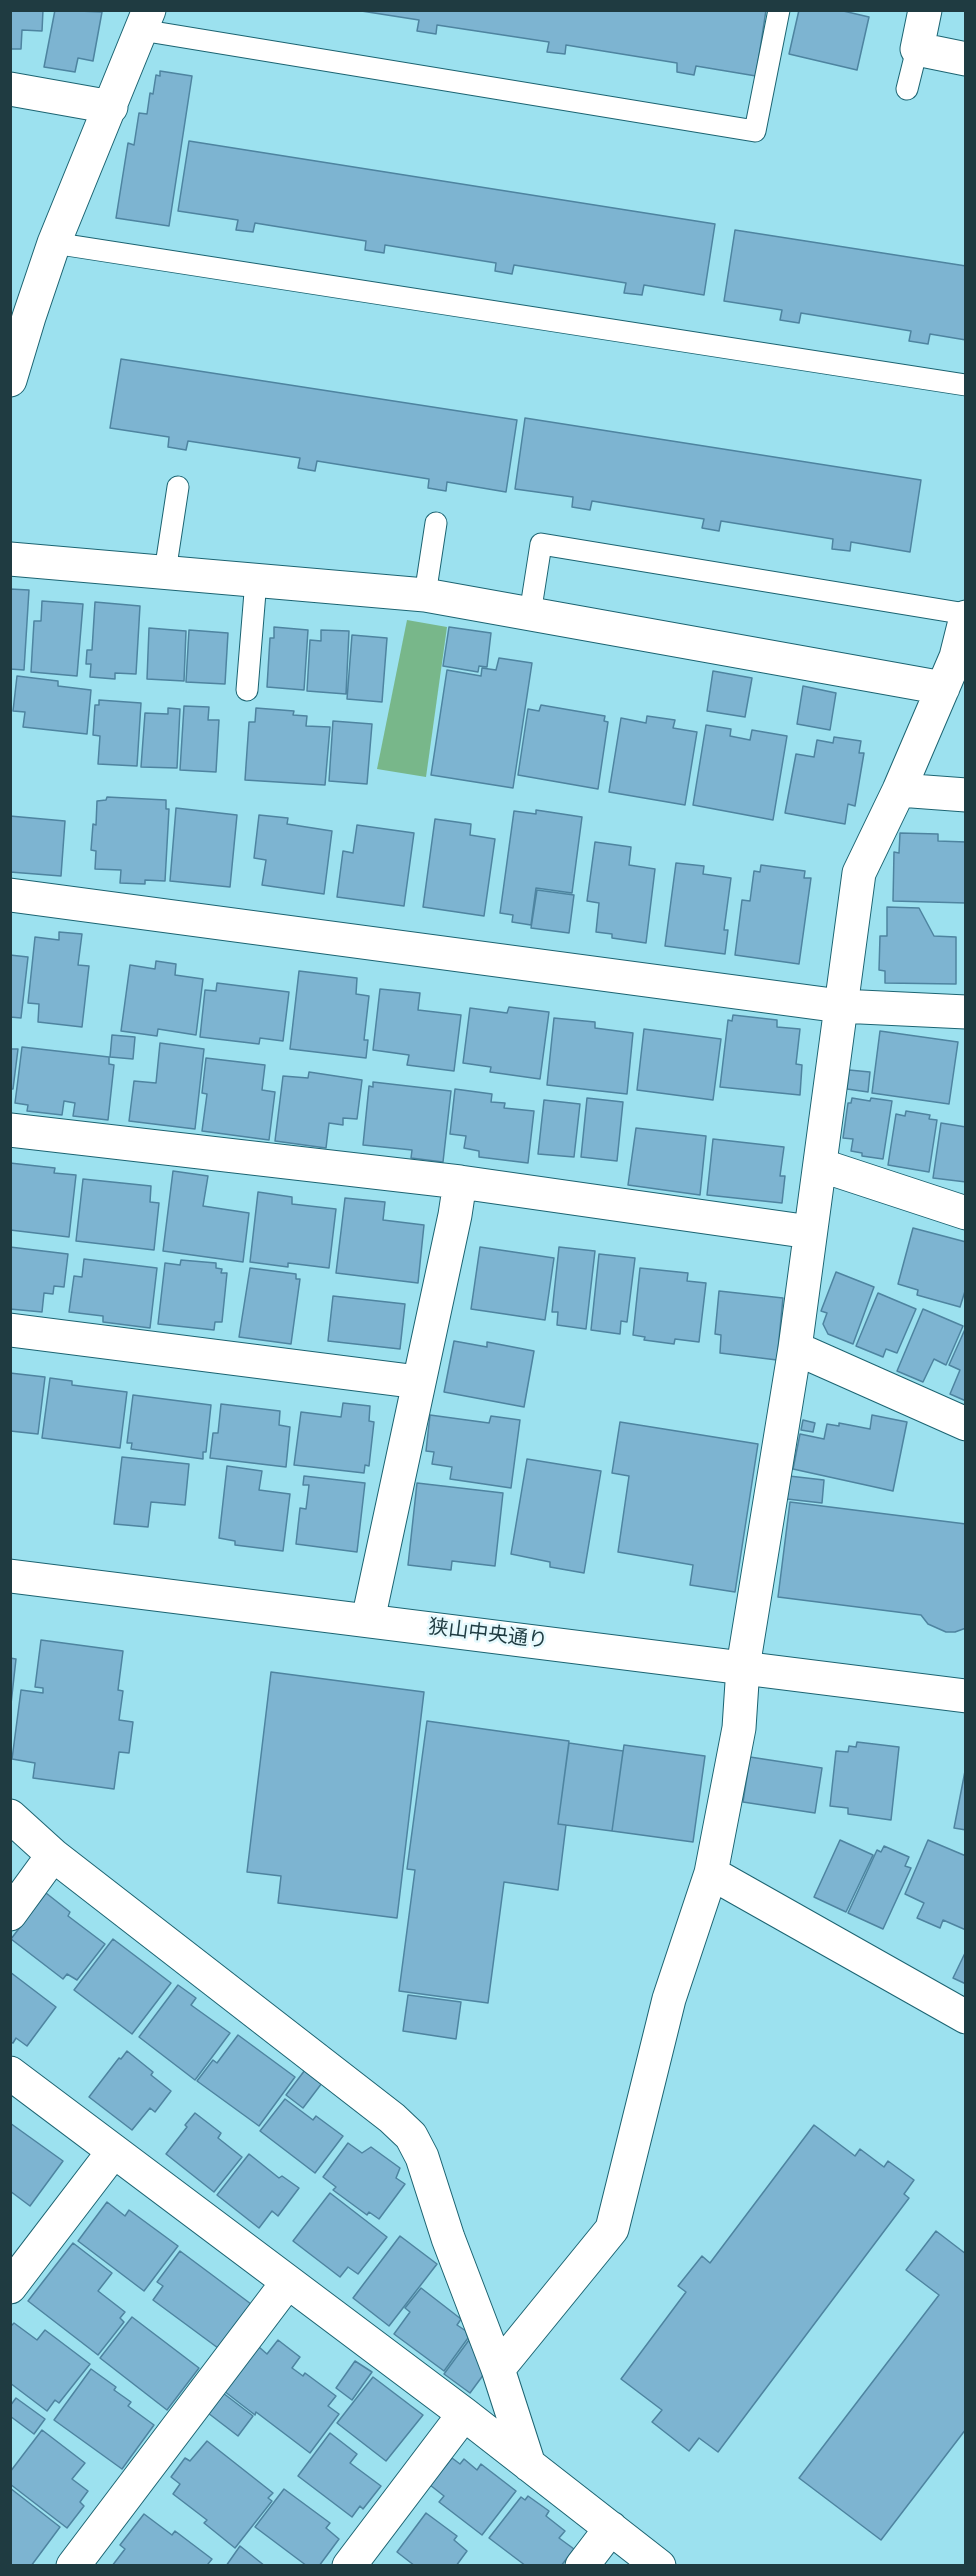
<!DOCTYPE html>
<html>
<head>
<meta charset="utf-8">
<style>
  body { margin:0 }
  #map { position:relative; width:976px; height:2576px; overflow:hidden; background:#9ce1ef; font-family:"Roboto Condensed",sans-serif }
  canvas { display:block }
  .frame { position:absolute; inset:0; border:12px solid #1f3b41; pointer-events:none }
</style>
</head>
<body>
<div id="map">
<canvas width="976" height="2576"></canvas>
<div class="frame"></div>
</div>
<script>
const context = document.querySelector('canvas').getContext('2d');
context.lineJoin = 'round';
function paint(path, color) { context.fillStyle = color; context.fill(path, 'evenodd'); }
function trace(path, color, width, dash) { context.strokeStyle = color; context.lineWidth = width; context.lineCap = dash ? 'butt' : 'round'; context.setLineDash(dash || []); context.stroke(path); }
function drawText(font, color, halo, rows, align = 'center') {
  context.font = font + ' "Roboto Condensed","Noto Sans JP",sans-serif'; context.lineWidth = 5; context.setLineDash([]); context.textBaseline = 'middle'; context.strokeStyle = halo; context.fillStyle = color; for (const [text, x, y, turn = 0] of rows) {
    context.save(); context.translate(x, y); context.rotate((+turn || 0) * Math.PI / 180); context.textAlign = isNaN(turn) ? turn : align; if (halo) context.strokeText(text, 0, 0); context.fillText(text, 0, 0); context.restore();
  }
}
paint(new Path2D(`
  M407,620L447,627L426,777L377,769Z`), '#78b78a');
const building = new Path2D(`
  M10,10H43L42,31L22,30L21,49H10Z
  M55,10L102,12L93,61L78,58L75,72L44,67Z
  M355,10H766L756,76L696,66L694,75L677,72V63L566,45L565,54L547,52L549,42L437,25L436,34L417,31L419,20Z
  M799,10H839L869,17L857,70L789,54Z
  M160,71L192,76L169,226L116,218L128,143L134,145L139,113L147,114L150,93L153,94L156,75L160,76Z
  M189,141L715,224L704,295L644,285L642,295L624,293L626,283L514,265L512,274L495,271L496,263L385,245L384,253L365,250L366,241L255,223L253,232L236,230L238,220L178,211Z
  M735,230L966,266V340L930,334L928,344L909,341L911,331L801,313L799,323L780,320L782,310L724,301Z
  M121,359L517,420L506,492L447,482L446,491L428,488L429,479L317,461L315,471L298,468L300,458L188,441L186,450L168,447L169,437L110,428Z
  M525,418L921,480L910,552L851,542L850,551L832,549L833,539L721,521L719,531L702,528L704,519L592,501L590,510L572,507L573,497L515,489Z
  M10,589L29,590L24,670L10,669Z
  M42,601L83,604L77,676L31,672L34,621H41Z
  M95,602L140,606L136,674L115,673V679L90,677L91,664H86L87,650H92Z
  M274,627L308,630L304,690L267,687L270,638H274Z
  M449,627L491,633L487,667L479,666L478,672L443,666Z
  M149,628L186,631L184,681L147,679Z
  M189,630L228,633L225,684L186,682Z
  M321,630L349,631L346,694L307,691L310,640L321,641Z
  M352,635L387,638L382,702L347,699Z
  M499,658L532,663L513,788L431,775L447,670L481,676L482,668L496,670Z
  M713,671L752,678L745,717L707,711Z
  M17,676L58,681V686L91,690L87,734L23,727L25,712L13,711Z
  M803,686L836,693L830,730L797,724Z
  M99,700L141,703L137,766L98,764L100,736L93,735L95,705H99Z
  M541,705L605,716L604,721L608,722L598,789L518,775L528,709L539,711Z
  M184,706L209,707L208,720H219L216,772L180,770Z
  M168,708L180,709L177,768L141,767L145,713L168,714Z
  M256,708L294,711L293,715L307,716L306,726L330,727L325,785L245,780L249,722H255Z
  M647,716L675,720L673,728L697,732L685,805L609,792L621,718L646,723Z
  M333,721L372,724L367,784L329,781Z
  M706,725L731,729L730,736L750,740L752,730L787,736L773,820L693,805Z
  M834,737L861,741L859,753H864L855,806L848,804L845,824L785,813L796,754L814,757L817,740L833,743Z
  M107,797L166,800V809H169L165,881L145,880V884L120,883L121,870L95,869L96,851L91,850L93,824L96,825L97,801L106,800Z
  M176,808L237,815L230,887L170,881Z
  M536,810L582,817L572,893L536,888L531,925L512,922L513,915L500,913L514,811L536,814Z
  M259,815L288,818L287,824L332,831L324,894L262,885L266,860L254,858Z
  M10,816L65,821L61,876L10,872Z
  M435,819L471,824L470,835L495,839L484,916L423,907Z
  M357,825L414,833L404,906L337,897L343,851L353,853Z
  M900,833L938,834V841L966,842V903L893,901L894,852L899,853Z
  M595,842L631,847L629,865L655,869L646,943L612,938V934L596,932L599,903L587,901Z
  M676,863L704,866L703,874L731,878L724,930H728L725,954L665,946Z
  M761,865L805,871L804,878H811L799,964L735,955L742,900L750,901L754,871L760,872Z
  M537,890L574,895L569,933L531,928Z
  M887,907L919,908L934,936L956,937V984L885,983V971L879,970L880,936H887Z
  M59,932L82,934L78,965L89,966L82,1027L38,1022L39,1004L28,1003L35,937L59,940Z
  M10,955L28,957L21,1018L10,1017Z
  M156,961L176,964L175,975L203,979L196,1035L158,1029L157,1036L121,1031L130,965L155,969Z
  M299,971L357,978L356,994L369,996L364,1040H368L366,1058L290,1049Z
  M217,983L289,992L283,1041L260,1038L259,1044L200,1037L205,990L216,991Z
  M380,989L420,993L418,1010L461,1015L454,1071L407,1065L409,1055L373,1050Z
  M509,1007L549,1012L540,1079L490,1072L491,1067L463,1063L470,1008L507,1013Z
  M733,1015L777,1020V1027L800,1029L796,1064L802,1065L800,1095L720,1087L728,1020L732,1021Z
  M554,1018L595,1022V1028L633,1033L627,1094L547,1085Z
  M644,1029L721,1039L713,1100L637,1090Z
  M880,1031L958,1042L949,1104L872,1093Z
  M112,1035L135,1037L133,1059L110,1057Z
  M160,1043L204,1049L195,1129L129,1121L134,1081L156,1083Z
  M22,1047L109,1057V1064L114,1065L108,1120L73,1116L75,1103L64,1101L62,1115L27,1111L28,1105L15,1103Z
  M10,1049H18L13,1089H10Z
  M206,1058L265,1065L262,1090L275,1092L269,1140L202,1131L207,1094L202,1093Z
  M849,1070L870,1072L868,1092L847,1089Z
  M309,1072L362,1080L357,1119L343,1118V1125L329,1123L326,1148L275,1141L283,1076L308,1078Z
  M373,1082L451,1091L443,1162L411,1158L412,1150L363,1145L369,1086L373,1087Z
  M455,1089L492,1094L491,1102L505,1103L504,1108L534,1111L528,1163L479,1157V1151L464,1148L466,1136L450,1134Z
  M587,1098L623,1102L617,1161L581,1157Z
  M852,1098L870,1101L871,1098L892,1101L883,1159L862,1156V1153L851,1151L853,1139L843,1138L848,1103H851Z
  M544,1100L580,1104L574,1157L538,1154Z
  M906,1111L930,1115L929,1119L937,1120L929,1172L888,1165L896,1114L905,1116Z
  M941,1123L966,1127V1182L933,1178Z
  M636,1128L706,1136L700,1195L628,1185Z
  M713,1139L784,1147L780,1176H785L782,1203L707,1195Z
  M10,1163L55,1168L54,1173L76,1175L69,1237L10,1230Z
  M173,1171L208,1176L203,1206L249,1213L243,1262L163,1251Z
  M83,1179L151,1186L150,1202L159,1203L154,1250L76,1241Z
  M258,1192L292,1197V1204L336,1209L329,1268L288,1263V1267L250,1262Z
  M345,1198L385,1202L383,1220L424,1225L418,1283L336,1273Z
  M913,1228L966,1242V1288L960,1307L917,1295L918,1290L898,1284Z
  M10,1247L68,1254L64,1287L54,1286L53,1294L44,1293L42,1312L10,1309Z
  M480,1247L554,1258L545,1320L471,1309Z
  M559,1247L595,1251L586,1329L557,1325L558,1312H552Z
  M599,1254L635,1258L627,1322L621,1321L620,1334L591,1330Z
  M84,1259L157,1268L150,1328L103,1322V1316L69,1312L74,1276L82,1277Z
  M181,1260L216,1263V1268L222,1269L221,1273H227L222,1322H215L214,1330L158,1324L165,1263L180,1265Z
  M250,1268L296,1274V1279H300L291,1344L239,1337Z
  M640,1268L688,1273L687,1281L706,1283L699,1342L675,1339L674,1344L644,1340L645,1337L633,1335Z
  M836,1272L874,1287L853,1344L828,1334L823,1324L827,1313L821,1311Z
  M719,1291L783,1298L777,1360L720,1353L721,1335L715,1334Z
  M878,1293L916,1309L897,1353L886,1349L883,1357L856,1346Z
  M333,1296L405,1304L400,1349L328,1341Z
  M923,1309L963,1326L946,1365L934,1359L923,1382L897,1371Z
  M966,1327V1401L950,1394L960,1370L949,1365Z
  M454,1341L487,1347V1342L534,1351L524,1407L444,1392Z
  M10,1373L45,1377L38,1434L10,1431Z
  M50,1378L72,1381V1385L127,1392L120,1448L42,1438Z
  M133,1395L211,1405L206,1452H203V1459L131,1449L132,1443H127Z
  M343,1403L370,1406L369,1421L374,1422L369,1466L365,1465L364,1473L294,1465L301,1412L341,1417Z
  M221,1404L280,1411L279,1425L290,1427L286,1467L210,1458L213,1433H218Z
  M430,1415L489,1423L491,1416L520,1420L511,1488L450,1479L452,1467L432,1464L434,1452L426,1451Z
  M872,1415L907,1422L893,1491L793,1469L800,1434L824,1439L827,1424L839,1426V1423L870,1429Z
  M803,1420L815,1423L813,1432L801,1430Z
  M620,1422L758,1444L735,1592L690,1585L693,1565L618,1552L629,1476L612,1473Z
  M122,1457L189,1464L185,1505L151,1502L148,1527L114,1524Z
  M527,1459L601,1471L584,1573L550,1567V1562L511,1554Z
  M227,1466L262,1471L259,1490L290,1494L283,1551L235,1545V1541L219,1538Z
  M304,1476L365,1483L357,1552L296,1544L300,1508L306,1509L309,1485H303Z
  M789,1476L824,1480L822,1503L787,1499Z
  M417,1483L503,1493L495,1566L452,1561L451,1570L408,1565Z
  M790,1502L966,1524V1628L955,1632H946L928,1624L921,1615L778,1597Z
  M41,1640L123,1651L118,1690L123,1691L119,1720L133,1722L129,1753L119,1752L114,1789L33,1778L35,1763L12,1759L21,1690L43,1693V1688L35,1687Z
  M10,1658L16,1659L10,1713Z
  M271,1672L424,1692L397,1918L278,1903L281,1876L247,1872Z
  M427,1721L569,1741L558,1824L566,1825L558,1890L504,1882L488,2003L399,1991L415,1870L407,1869Z
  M857,1742L899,1747L891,1820L848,1814V1808L830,1806L836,1751L848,1752L849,1746L856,1747Z
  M569,1743L623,1751L612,1831L558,1824Z
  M624,1745L705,1756L693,1842L612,1831Z
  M750,1757L822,1768L815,1813L743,1802Z
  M966,1766V1830L954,1828Z
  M840,1840L873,1855L846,1912L814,1897Z
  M928,1840L966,1856V1930L943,1920L940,1928L917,1918L924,1903L905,1894Z
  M884,1846L909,1857L905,1866L911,1868L883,1929L848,1913L877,1850L881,1852Z
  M46,1893L70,1912L68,1916L105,1944L77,1980L67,1974L63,1979L11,1939Z
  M113,1939L171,1983L132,2034L74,1990Z
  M966,1951V1984L953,1978Z
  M10,1972L56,2007L27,2046L16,2038L13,2043L10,2042Z
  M178,1985L196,1998L191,2005L230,2033L195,2080L139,2037Z
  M408,1995L461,2002L456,2039L403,2031Z
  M238,2035L295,2077L259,2126L197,2081L213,2060L217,2063Z
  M127,2051L153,2072L151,2075L171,2091L155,2112L150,2108L132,2130L89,2097L119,2058L121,2059Z
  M305,2070L322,2083L303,2108L286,2095Z
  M285,2099L313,2120L316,2116L343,2136L315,2173L260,2131Z
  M195,2113L221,2133L218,2138L242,2157L214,2192L166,2154L187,2127L185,2125Z
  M10,2123L63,2161L30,2206L10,2191Z
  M814,2125L855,2156L860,2149L884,2167L888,2161L914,2180L904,2194L909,2198L718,2452L699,2438L689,2451L652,2422L662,2410L621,2379L686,2292L678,2286L702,2256L710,2263Z
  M348,2143L362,2153L371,2147L400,2168L396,2178L405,2184L379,2219L369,2212L367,2215L333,2190L336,2187L323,2177Z
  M249,2154L279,2178L282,2176L299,2188L278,2216L272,2211L259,2228L217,2195Z
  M330,2193L387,2237L358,2274L348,2267L340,2277L293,2241Z
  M107,2202L125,2216L129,2210L178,2246L144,2291L78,2241Z
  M936,2231L966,2254V2429L881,2540L799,2478L939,2295L906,2270Z
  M400,2236L437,2264L389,2326L353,2298Z
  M73,2243L112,2273L98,2291L125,2312L120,2318L124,2322L98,2355L28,2301Z
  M180,2251L251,2304L218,2348L153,2300L163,2286L157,2282Z
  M421,2288L461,2319L457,2325L466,2331L468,2338L444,2371L394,2334L410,2312L405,2308Z
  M132,2317L199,2368L167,2410L100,2358Z
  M14,2323L37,2340L45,2330L90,2364L59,2403L55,2400L47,2411L10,2383V2327Z
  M278,2340L300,2357L292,2368L303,2376L305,2373L336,2396L328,2406L339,2414L310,2453L256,2412L255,2415L224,2391L259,2347L267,2354Z
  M469,2340L484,2374L470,2393L444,2374Z
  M355,2361L372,2372L352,2400L336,2388Z
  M91,2369L116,2387L114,2390L131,2402L128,2406L154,2425L122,2469L54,2420Z
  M373,2377L423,2415L386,2461L337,2423Z
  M223,2393L253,2416L238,2436L208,2413Z
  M16,2398L45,2419L34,2434L10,2416V2406Z
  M42,2430L85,2463L72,2479L88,2491L80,2502L84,2506L67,2528L10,2484V2472Z
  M330,2433L357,2454L350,2463L381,2486L363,2509L360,2506L352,2517L298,2476Z
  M207,2441L273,2493L268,2498L272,2501L235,2548L204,2523L207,2520L173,2494L180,2484L171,2477L185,2458L190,2461Z
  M452,2458L460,2464L464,2459L477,2470L481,2464L516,2491L482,2535L439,2502L444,2496L430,2485Z
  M10,2488L60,2527L31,2566H10Z
  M284,2489L330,2523L326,2528L339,2539L319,2566H307L255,2527Z
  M528,2496L549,2511L546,2516L565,2531L559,2538L574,2549L561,2566H526L489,2538L521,2497L525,2500Z
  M426,2513L457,2536L454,2540L467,2551L456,2566H415L397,2552Z
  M144,2514L172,2535L175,2531L212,2559L208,2564L210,2566H112L125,2549L120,2545Z
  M240,2546L265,2566H226Z`);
paint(building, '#7db4d1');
trace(building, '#4e84a0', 1.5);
const service = new Path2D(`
  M141,30L755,131L779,10
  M907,89L917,49
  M54,243L966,385
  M165,572L178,487
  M425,595L436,523
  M530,614L541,544L966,614
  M247,690L256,580`);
const minor = new Path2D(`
  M925,10L917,49L966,59
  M10,89L111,107
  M10,380L29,317L54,243L149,10
  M10,559L425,595L943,688
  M899,790L966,795
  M10,895L840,1006L966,1012
  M10,1130L460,1182
  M820,1165L966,1213
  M10,1330L418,1382
  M795,1348L966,1424
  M368,1620L455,1215L460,1182L810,1232
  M10,1816L53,1855
  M711,1873L966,2017
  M10,1914L53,1855L392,2118L411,2136L422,2157L448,2238L498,2369
  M10,2073L464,2414L659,2566
  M10,2287L113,2152
  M529,2465L498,2369L612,2229L669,1999L711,1873L739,1728L743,1667L795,1348L859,873L899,790L956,657L966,617
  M73,2566L287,2283
  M349,2566L464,2414
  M582,2566L611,2528`);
const tertiary = new Path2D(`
  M10,1576L966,1696`);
trace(service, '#1c6472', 23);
trace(minor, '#1c6472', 35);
trace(tertiary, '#1c6472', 35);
trace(service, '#fff', 21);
trace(minor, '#fff', 33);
trace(tertiary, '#fff', 33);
drawText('20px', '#1f3b41', '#e5f9fd', [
  ["狭山中央通り",488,1635,7]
]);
</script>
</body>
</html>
